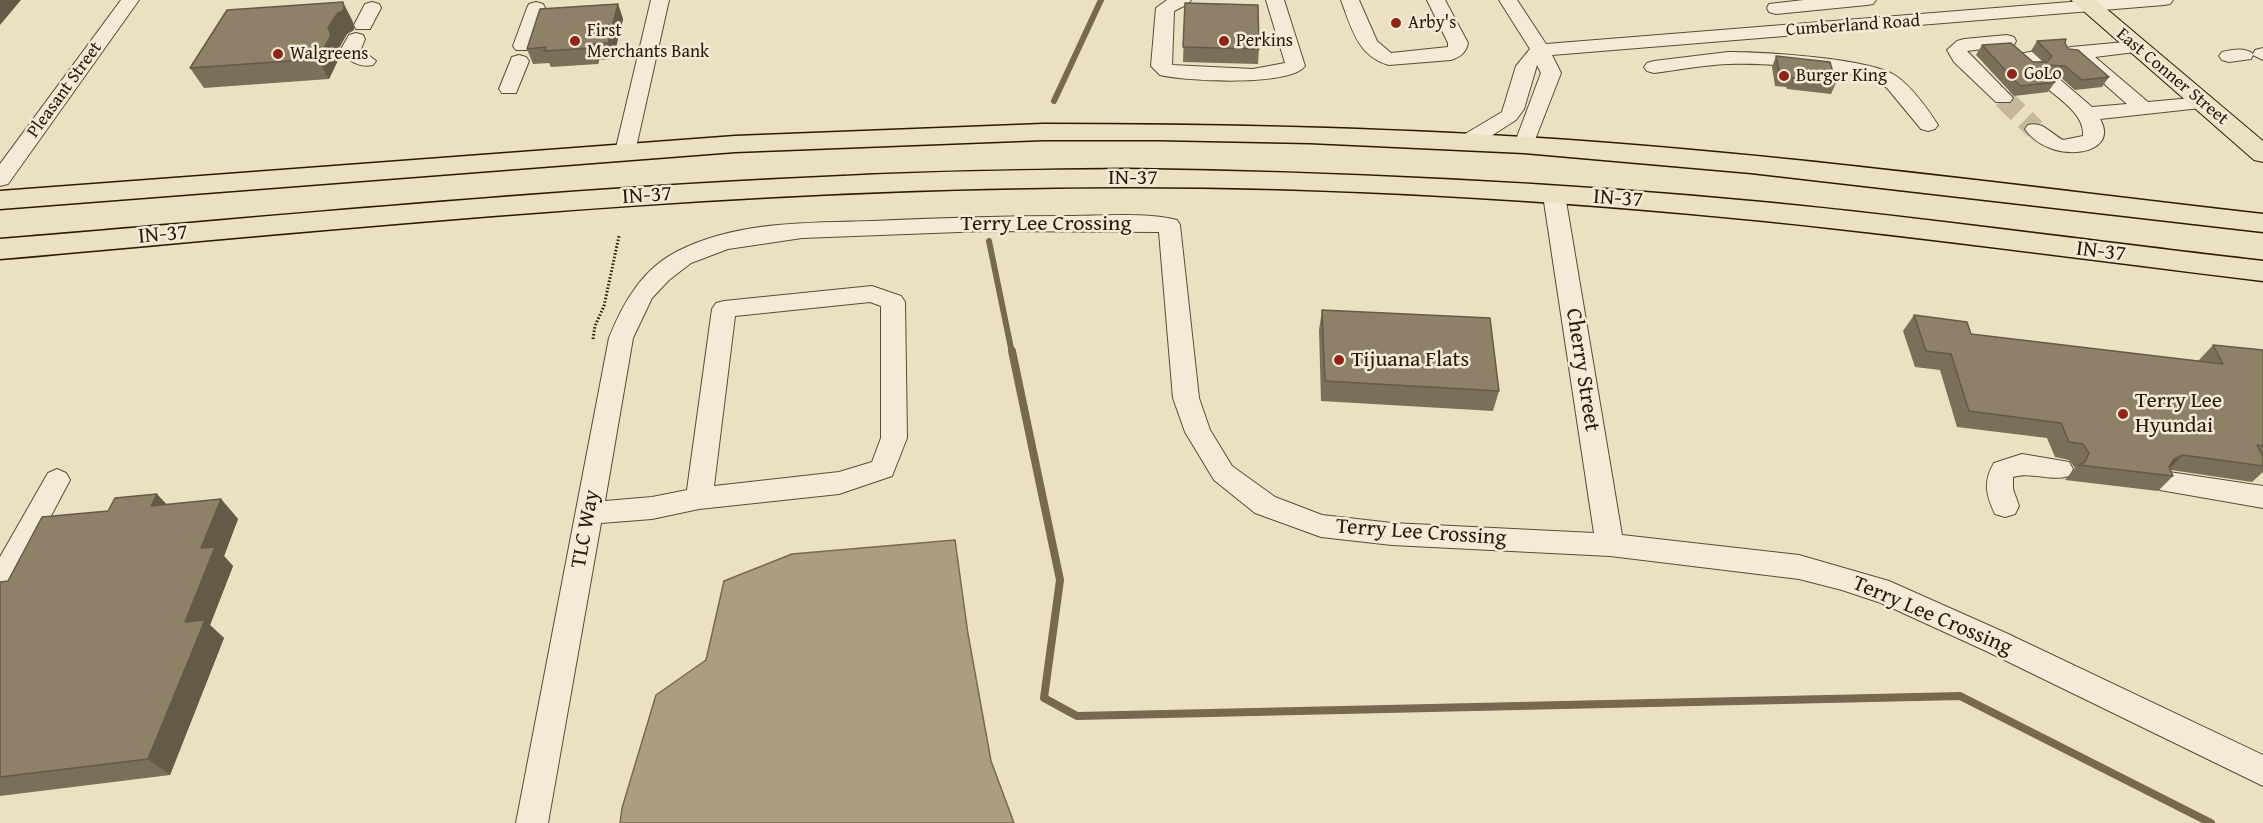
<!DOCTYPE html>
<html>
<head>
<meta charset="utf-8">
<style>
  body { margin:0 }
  canvas { display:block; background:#ece0c2 }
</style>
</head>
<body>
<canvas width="2263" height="823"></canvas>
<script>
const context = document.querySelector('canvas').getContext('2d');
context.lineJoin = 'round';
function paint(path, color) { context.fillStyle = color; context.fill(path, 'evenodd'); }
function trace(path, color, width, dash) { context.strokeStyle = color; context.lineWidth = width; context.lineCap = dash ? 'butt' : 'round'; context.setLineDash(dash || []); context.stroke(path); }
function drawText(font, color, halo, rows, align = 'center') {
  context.font = font + ' "Gentium Book Plus",serif'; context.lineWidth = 5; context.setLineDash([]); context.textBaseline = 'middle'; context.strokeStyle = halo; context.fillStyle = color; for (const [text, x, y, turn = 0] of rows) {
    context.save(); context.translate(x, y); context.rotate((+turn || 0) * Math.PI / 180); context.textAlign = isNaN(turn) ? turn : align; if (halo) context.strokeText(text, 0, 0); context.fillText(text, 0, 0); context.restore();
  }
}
const water = new Path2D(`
  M955,540L968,634L991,761L1014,823H620L622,808L656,695L706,660L724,581L792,554Z`);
paint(water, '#aa9d82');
trace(water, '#776950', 1.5);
trace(new Path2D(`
  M1054,101L1101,0
  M989,241L1012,353`), '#776950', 6);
trace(new Path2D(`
  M1012,351L1060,580L1044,698L1077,716L1960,696L2211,823`), '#776950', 8);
trace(new Path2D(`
  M2003,98L2035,129`), '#c5b89c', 21, [21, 10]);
const minor = new Path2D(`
  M121,0H139L8,184L0,186V164Z
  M651,0H669L635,152L632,157L625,158L618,157L615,152Z
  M1167,0H1191L1188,4L1174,11L1172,65L1253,69L1285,63L1266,0H1284L1305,66C1290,87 1184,81 1160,75L1151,66L1156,8Z
  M1341,0H1359L1377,41L1391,53L1448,47V43L1427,0H1445L1468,43C1466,53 1460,57 1451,60L1389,65C1358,57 1351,27 1341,0Z
  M1499,0H1517L1546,44L2095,0H2173L2170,4L2164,5L1552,55L1561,73L1531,150L1524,151L1517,150L1514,145L1541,73L1537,65L1524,109L1516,120L1474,147L1467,148L1460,147L1457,142L1460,137L1502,112L1516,66L1530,49Z
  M1804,0H1876L1873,4L1867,5L1776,14L1769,12L1767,8L1769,4Z
  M372,2L379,4L381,8L370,29H356L354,25L365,4Z
  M536,2L543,4L545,8L533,46L530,50H516L513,46L527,8L529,4Z
  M356,33L363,35L365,39L361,49L376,61L373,65C360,68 346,61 341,49L349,35Z
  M2007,35L2014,37L2016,41L2014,45L1967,51L2013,98L2010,102H1996L1954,62L1947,50L1957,41L1964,39Z
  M2136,41L2143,43L2146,47L2143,51L2095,57L2148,102L2203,97L2210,99L2213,103L2210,107L2100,119C2122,157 2049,165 2025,129L2028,125C2043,121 2050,133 2063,140L2083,136C2085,114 2059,99 2043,85L2040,81L2043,77H2057L2092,107L2127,104L2075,58L2064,57L2061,53L2064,49L2071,47Z
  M2263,48V60L2253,55L2251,59L2229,62L2222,60L2219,56L2222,52C2232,50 2245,47 2253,54L2255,50Z
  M2042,50L2049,52L2052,56L2049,60L2025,64L2018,62L2015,58L2018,54Z
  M1728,52C1762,52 1870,58 1896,76C1913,88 1927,108 1938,125L1935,129L1928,131L1921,129L1887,88C1864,69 1759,62 1728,64C1703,65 1678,70 1654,73L1647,71L1644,67L1647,63L1654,61Z
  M519,55L526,57L529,61L516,93H502L499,89L512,57Z
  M1554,188L1562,190L1565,195L1622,535L1799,555L1889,581L2006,633L2263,755V786L1986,651L1881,603L1842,590L1799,579L1610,556L1392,545L1321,537L1255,513L1214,480L1185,432L1173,398L1159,232L985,231L802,238L728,249L691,263L669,280L652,298L633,338L605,501L652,497L687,490L712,309L716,303L724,301L872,286L901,296L905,302L907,438L892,476L839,494L699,509L652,519L601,523L548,823H516L609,338C623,303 642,269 678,251C737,221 808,223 873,221C938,218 1003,216 1068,216C1099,216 1148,212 1177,220L1180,225L1199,398L1210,430L1232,466L1275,497L1322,515L1392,523L1594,533L1543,195L1546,190ZM870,302L881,306V438L872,462L839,472L714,486L735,316Z
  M2022,454L2069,462L2073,469L2069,476C2051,482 2031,471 2013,477V489L2019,506L2015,514L2005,517L1995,514C1986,495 1983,481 1994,463Z
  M57,469L66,473L70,480L10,593L0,596V557L48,473Z
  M2169,472L2263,486V508L2160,490L2156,483L2160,476Z`);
const major = new Path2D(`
  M2071,0H2096L2263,141V162L2254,160Z`);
const highway = new Path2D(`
  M1043,124C1203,124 1363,127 1523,137C1770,152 2017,186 2263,214V232L1751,173L1524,153L1310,143L1158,140H1043L735,152L0,209V191L735,136Z
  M1127,169C1339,172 1551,182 1762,202C1929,218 2096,242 2263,261V281C2097,261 1931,238 1765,221C1553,200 1340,187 1127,187C750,187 375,226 0,259V239C281,216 562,188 843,176C938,171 1032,170 1127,169Z`);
trace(minor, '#5a4c34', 2);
trace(major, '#2a1a05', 2);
trace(highway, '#2a1a05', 3);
trace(new Path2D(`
  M593,339L595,326L604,306L619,236`), '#2a1a05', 3, [1.5, 2]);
paint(minor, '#f3ebd7');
paint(major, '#ece0c2');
paint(highway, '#ece0c2');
paint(new Path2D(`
  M1185,3L1259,49L1258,64L1183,62Z
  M618,4L623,19L613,59L599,60L598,64L551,67L549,63L533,64L527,49Z
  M353,22L354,30L347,34L339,48L341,54L329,79L204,88L190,68Z
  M2037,41L2065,43L2068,49L2109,77L2102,87L2075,90L2058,75H2047L2055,82L2048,92L2014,96L1976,55L1982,45L2033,62H2043L2031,51Z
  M1776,56L1836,83L1831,94L1787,89L1786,87L1775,86L1772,67Z
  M1322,310L1499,391L1493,411L1321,401L1319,330Z
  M1914,315L1971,334L2199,361V360L2213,345L2263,350V472L2252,482L2171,470L2173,476L2158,491L2065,480L2075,468L2069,460L2055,457L2047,438L1957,427L1940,370L1915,367L1903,331Z
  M221,499L238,519L224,556L233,566L210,625L224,638L170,775L0,796V582L8,581L108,511Z`), '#7b6f59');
paint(new Path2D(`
  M0,0H21L0,25Z
  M343,2L353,22L354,30L347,34L339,48L341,54L329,79L318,59L328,28Z
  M618,4L623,19L613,59L608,43Z
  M593,44L599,60L598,64L592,48Z
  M2183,455L2168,470L2159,474L2174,459Z
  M157,494L175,513L151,506Z
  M221,499L238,519L224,556L233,566L210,625L224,638L170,775L148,759L185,622L201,548Z`), '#645a48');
const building = new Path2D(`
  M343,2L344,10L337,14L328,28L331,35L318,59L190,68L227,10Z
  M1185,3L1258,5L1259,49L1183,47Z
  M618,4L608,43L593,44L592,48L544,51L546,47L527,49L540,9Z
  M2066,39L2065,43L2068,49L2078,50L2109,77L2082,80L2065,66L2049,65L2044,71L2055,82L2020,86L1982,45L2011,43L2033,62H2047L2052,56L2037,41Z
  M1776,56L1830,62L1836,83L1792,78L1791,76L1780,75Z
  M1322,310L1490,318L1499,391L1325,381Z
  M1914,315L1967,322L1971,334L2223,364L2213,345L2263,350V446L2257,445L2263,457V466L2183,455L2174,459L2169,467L2173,476L2079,465L2085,462L2089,453L2083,444L2069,442L2061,423L1969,411L1951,354L1926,351Z
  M157,494L151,506L221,499L201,548L215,547L185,622L205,620L148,759L0,777V582L8,581L42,517L108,511L115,498Z`);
paint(building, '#8f8167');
trace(building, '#645a48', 1.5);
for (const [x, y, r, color] of [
  [1396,23,6,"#8f2418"],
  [575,41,6,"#8f2418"],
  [1224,41,6,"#8f2418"],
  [278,54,6,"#8f2418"],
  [2012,74,6,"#8f2418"],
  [1784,76,6,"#8f2418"],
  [1339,360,6,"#8f2418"],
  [2123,414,6,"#8f2418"]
]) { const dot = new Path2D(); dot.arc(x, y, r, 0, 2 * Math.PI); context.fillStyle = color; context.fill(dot); trace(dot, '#f3ebd7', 2); }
drawText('18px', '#2a1a05', '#f3ebd7', [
  ["Arby's",1408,23],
  ["First",587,31],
  ["Merchants Bank",587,52],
  ["Perkins",1236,41],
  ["Walgreens",290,54],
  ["GoLo",2024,74],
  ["Burger King",1796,76]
], 'left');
drawText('18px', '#2a1a05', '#f3ebd7', [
  ["Cumberland Road",1853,26,-4],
  ["East Conner Street",2172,77,40],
  ["Pleasant Street",65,90,-54]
]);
drawText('22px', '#2a1a05', '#f3ebd7', [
  ["IN-37",1133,178],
  ["IN-37",647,196,-4],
  ["IN-37",1618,199,4],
  ["Terry Lee Crossing",1046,224],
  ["IN-37",163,235,-5],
  ["IN-37",2101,252,7],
  ["Cherry Street",1582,370,81],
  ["TLC Way",586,529,-80],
  ["Terry Lee Crossing",1421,533,4],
  ["Terry Lee Crossing",1932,616,23]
]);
drawText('22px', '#2a1a05', '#f3ebd7', [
  ["Tijuana Flats",1351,360],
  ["Terry Lee",2135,401],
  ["Hyundai",2135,426]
], 'left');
</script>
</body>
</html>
